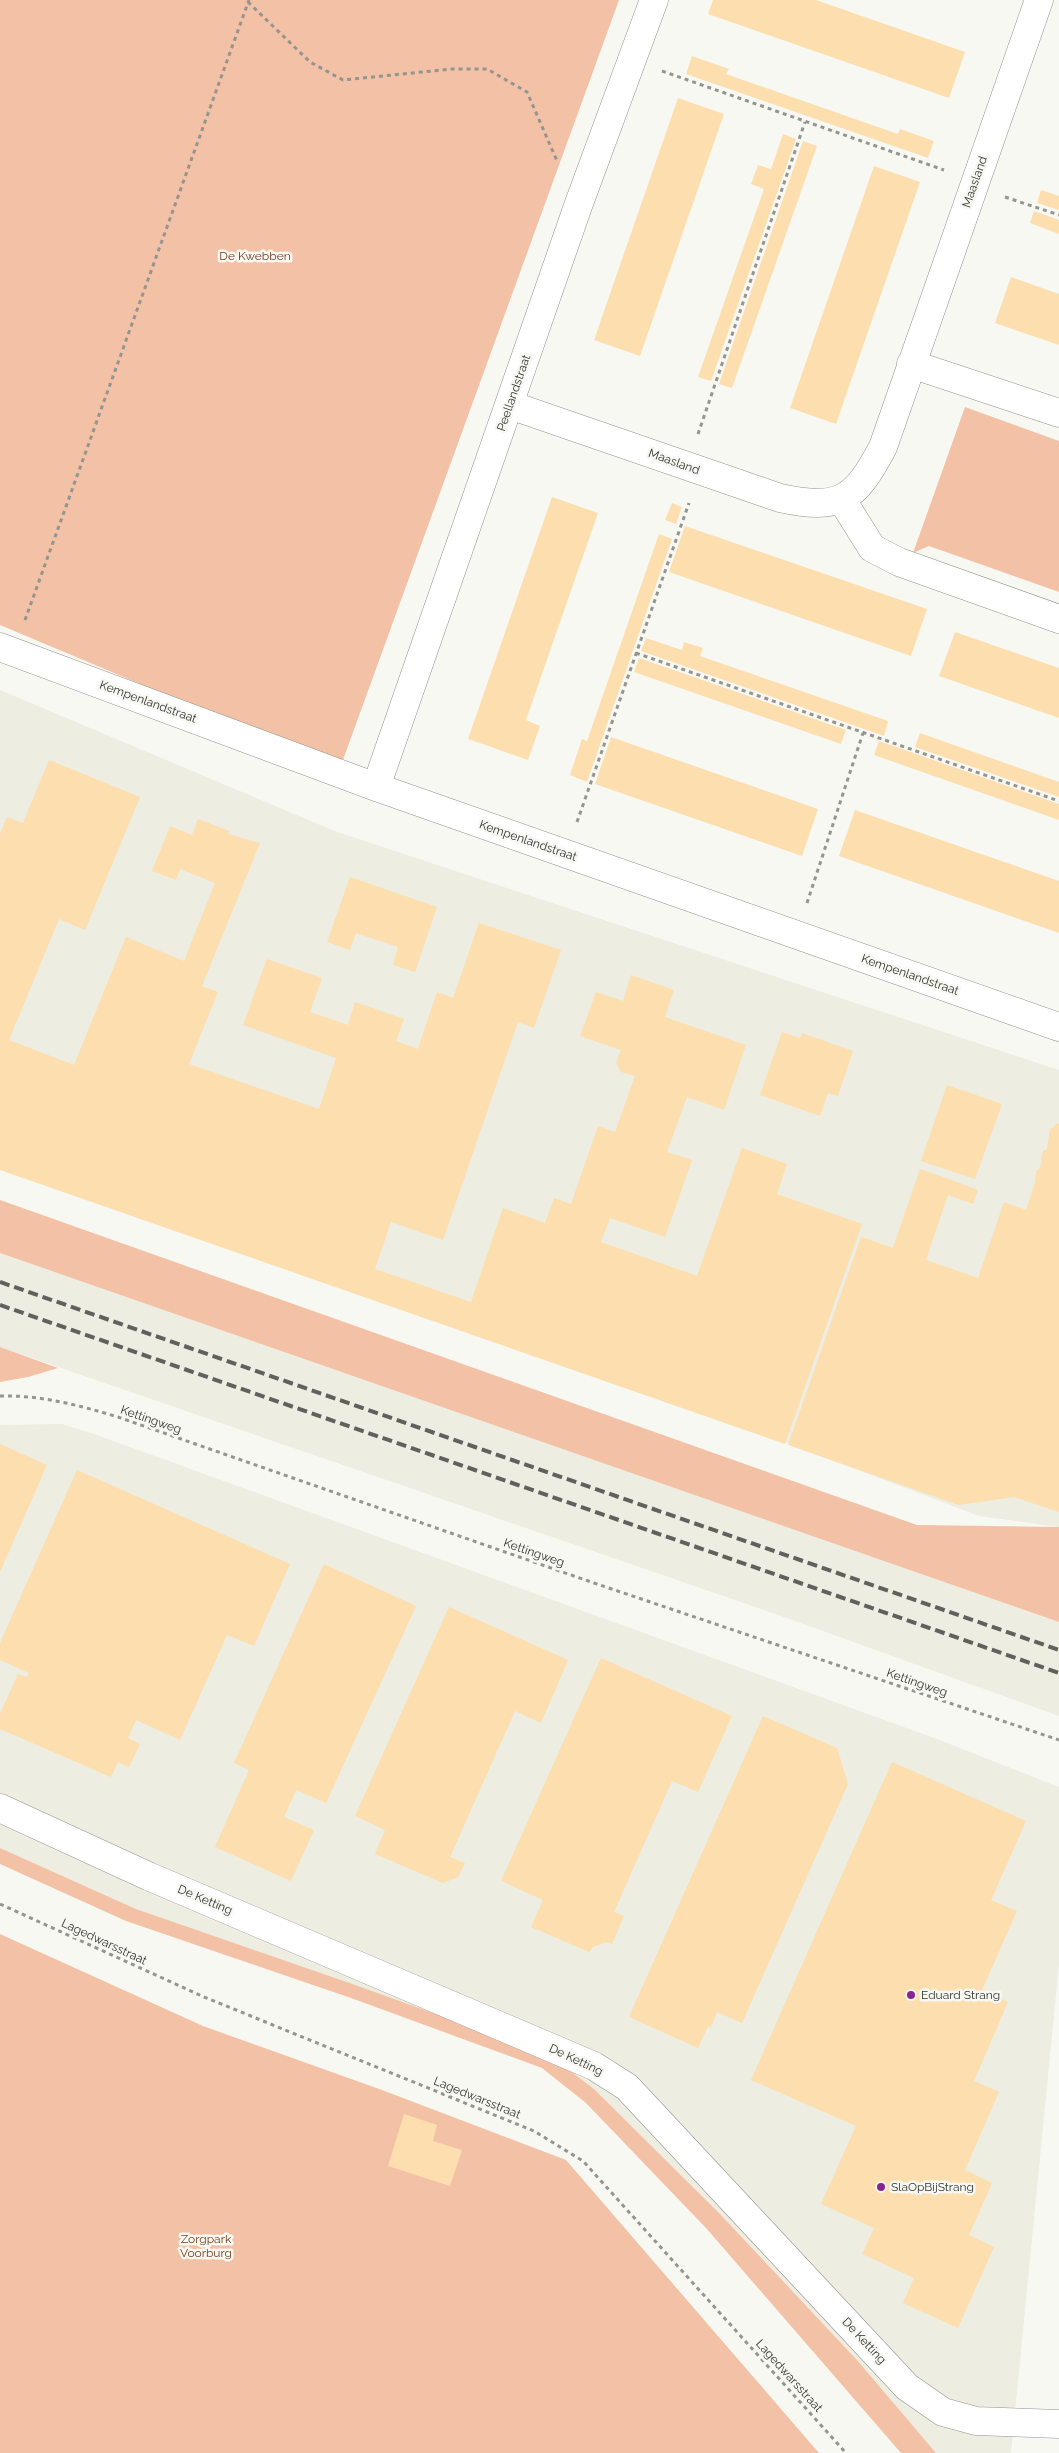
<!DOCTYPE html>
<html>
<head>
<meta charset="utf-8">
<style>
  body { margin:0 }
  canvas { display:block; background:#f8f8f3 }
</style>
</head>
<body>
<canvas width="1059" height="2453"></canvas>
<script>
const context = document.querySelector('canvas').getContext('2d');
context.lineJoin = 'round';
function paint(path, color) { context.fillStyle = color; context.fill(path, 'evenodd'); }
function trace(path, color, width, dash) { context.strokeStyle = color; context.lineWidth = width; context.lineCap = dash ? 'butt' : 'round'; context.setLineDash(dash || []); context.stroke(path); }
function drawText(font, color, halo, rows, align = 'center') {
  context.font = font + ' Raleway,sans-serif'; context.lineWidth = 5; context.setLineDash([]); context.textBaseline = 'middle'; context.strokeStyle = halo; context.fillStyle = color; for (const [text, x, y, turn = 0] of rows) {
    context.save(); context.translate(x, y); context.rotate((+turn || 0) * Math.PI / 180); context.textAlign = isNaN(turn) ? turn : align; if (halo) context.strokeText(text, 0, 0); context.fillText(text, 0, 0); context.restore();
  }
}
paint(new Path2D(`
  M0,690L337,832L1059,1070V1527L979,1516L482,1327L0,1165Z
  M0,1253L1059,1622V1716L770,1612L0,1347Z
  M62,1424L94,1434L937,1739L1059,1787V1964L1011,2453H936L857,2360L720,2214L594,2089L549,2055L136,1909L0,1848V1425Z`), '#edede1');
paint(new Path2D(`
  M0,0H619L340,768L0,625Z
  M965,407L1059,441V592L929,546L913,553Z
  M0,1200L917,1525L1059,1527V1622L0,1253Z
  M0,1347L58,1368L28,1377L0,1382Z
  M0,1848L136,1909L358,1986L549,2055L594,2089L720,2214L857,2360L936,2453H901L706,2228L586,2103L542,2068L351,1998L126,1921L0,1864Z
  M0,1934L203,2026L382,2090L566,2160L819,2453H0Z`), '#f3c1a5');
paint(new Path2D(`
  M713,0H816L965,52L949,98L708,14Z
  M692,56L729,69L726,74L898,134L900,129L934,141L928,158L686,74Z
  M678,98L724,114L640,356L594,340Z
  M783,134L796,139L711,381L698,377L764,189L751,184L758,165L771,169Z
  M803,141L817,146L732,388L719,384Z
  M874,166L920,182L836,424L790,408Z
  M1041,190L1059,196V210L1037,203Z
  M1034,211L1059,220V234L1030,223Z
  M1011,277L1059,294V345L995,323Z
  M552,497L598,513L526,720L540,726L528,760L468,739Z
  M672,503L682,507L676,524L665,520Z
  M685,526L927,609L911,656L669,572Z
  M659,534L672,539L587,782L570,775L582,739L587,741Z
  M955,632L1059,668V718L939,676Z
  M646,638L682,650L684,642L703,648L700,656L888,721L884,736L641,651Z
  M639,658L846,730L841,744L634,672Z
  M920,733L1059,782V797L915,747Z
  M611,737L818,809L802,856L595,784Z
  M879,741L1059,804V820L874,755Z
  M49,760L140,797L85,930L59,919L9,1040L74,1065L126,937L184,961L215,883L180,869L176,880L152,871L170,826L192,835L198,819L229,831L228,834L260,843L202,986L218,992L189,1064L319,1109L336,1058L243,1025L267,959L322,978L310,1012L348,1025L355,1002L404,1019L396,1041L418,1049L437,992L453,998L479,923L561,950L534,1028L518,1022L443,1240L391,1222L375,1269L471,1302L503,1208L545,1223L554,1198L571,1204L598,1126L615,1132L635,1076L621,1072L616,1063L621,1050L580,1036L596,992L623,1001L631,975L674,990L665,1017L746,1045L724,1110L687,1097L667,1152L692,1160L665,1237L610,1218L601,1242L697,1276L742,1148L787,1164L777,1194L862,1224L785,1444L0,1170V834L7,817L23,823Z
  M855,810L1059,881V933L839,856Z
  M350,877L437,907L415,972L393,965L398,947L356,933L350,950L327,942Z
  M782,1032L800,1038L802,1033L853,1051L838,1096L828,1093L820,1116L760,1095Z
  M947,1085L1002,1104L975,1179L921,1161Z
  M1056,1123L1059,1124V1512L1014,1497L959,1505L788,1445L861,1237L893,1248L920,1169L954,1181L978,1190L973,1204L948,1195L926,1260L978,1278L1004,1202L1026,1210L1035,1183L1036,1171L1039,1169L1042,1162L1041,1158L1043,1151L1047,1149L1050,1129L1054,1127Z
  M0,1444L47,1465L0,1572Z
  M77,1470L290,1564L254,1646L227,1635L180,1740L136,1720L128,1738L140,1744L129,1767L118,1762L111,1777L0,1729V1714L18,1674L27,1677L29,1673L0,1660V1643Z
  M324,1564L416,1606L326,1803L296,1790L284,1817L314,1830L291,1881L215,1847L249,1770L234,1763Z
  M449,1607L568,1660L541,1723L515,1711L450,1857L465,1863L458,1877L443,1883L375,1854L385,1830L355,1816Z
  M601,1658L732,1716L698,1792L672,1781L614,1912L624,1916L612,1944L606,1942L593,1947L589,1952L531,1927L543,1900L501,1881Z
  M763,1716L837,1748L848,1784L742,2023L717,2012L711,2027L708,2026L698,2048L629,2017Z
  M892,1762L1026,1821L991,1900L1017,1911L982,1990L1008,2002L974,2081L999,2092L965,2170L992,2183L969,2235L994,2247L958,2328L903,2303L914,2278L862,2254L874,2228L821,2204L856,2126L751,2080Z
  M404,2114L437,2125L433,2141L462,2150L450,2186L388,2166Z`), '#fcdeaf');
const minor = new Path2D(`
  M911,364L1059,413
  M510,405L780,498C840,511 855,500 883,447L1039,0
  M842,500L872,548L899,562L1059,619
  M0,647L376,787L1059,1027
  M376,787L578,206L654,0
  M0,1808L148,1876L594,2066L627,2087L907,2387L943,2412L976,2421L1059,2424`);
trace(minor, '#93938f', 29);
trace(new Path2D(`
  M248,2L310,62L343,80L452,69H487L527,92L557,161
  M662,71L944,170
  M1005,197L1059,215
  M698,434L805,122
  M25,620L249,0
  M636,653L1059,801
  M577,822L689,503
  M807,903L863,733
  M0,1396C41,1395 78,1405 118,1417L594,1583L1059,1740
  M0,1904L204,1997L534,2131L583,2161L846,2453`), '#949491', 3, [4, 4]);
trace(minor, '#fff', 28);
trace(new Path2D(`
  M0,1282L1059,1650
  M0,1305L1059,1673`), '#60605d', 4, [10, 5]);
for (const [x, y, r, color] of [
  [911,1995,5,"#88248c"],
  [881,2187,5,"#88248c"]
]) { const dot = new Path2D(); dot.arc(x, y, r, 0, 2 * Math.PI); context.fillStyle = color; context.fill(dot); trace(dot, '#f8f8f3', 2); }
drawText('12px', '#333331', '#f8f8f3', [
  ["Maasland",975,182,-71],
  ["Peellandstraat",514,393,-71],
  ["Maasland",674,462,20],
  ["Kempenlandstraat",148,702,20],
  ["Kempenlandstraat",528,841,19],
  ["Kempenlandstraat",910,975,19],
  ["Kettingweg",151,1420,19],
  ["Kettingweg",534,1553,19],
  ["Kettingweg",917,1683,19],
  ["De Ketting",205,1900,23],
  ["Lagedwarsstraat",104,1942,25],
  ["De Ketting",576,2060,25],
  ["Lagedwarsstraat",477,2098,22],
  ["De Ketting",864,2341,47],
  ["Lagedwarsstraat",789,2376,48]
]);
drawText('12px', '#713c1c', '#f8f8f3', [
  ["De Kwebben",255,256],
  ["Zorgpark",206,2239],
  ["Voorburg",206,2253]
]);
drawText('12px', '#333331', '#f8f8f3', [
  ["Eduard Strang",921,1995],
  ["SlaOpBijStrang",891,2187]
], 'left');
</script>
</body>
</html>
